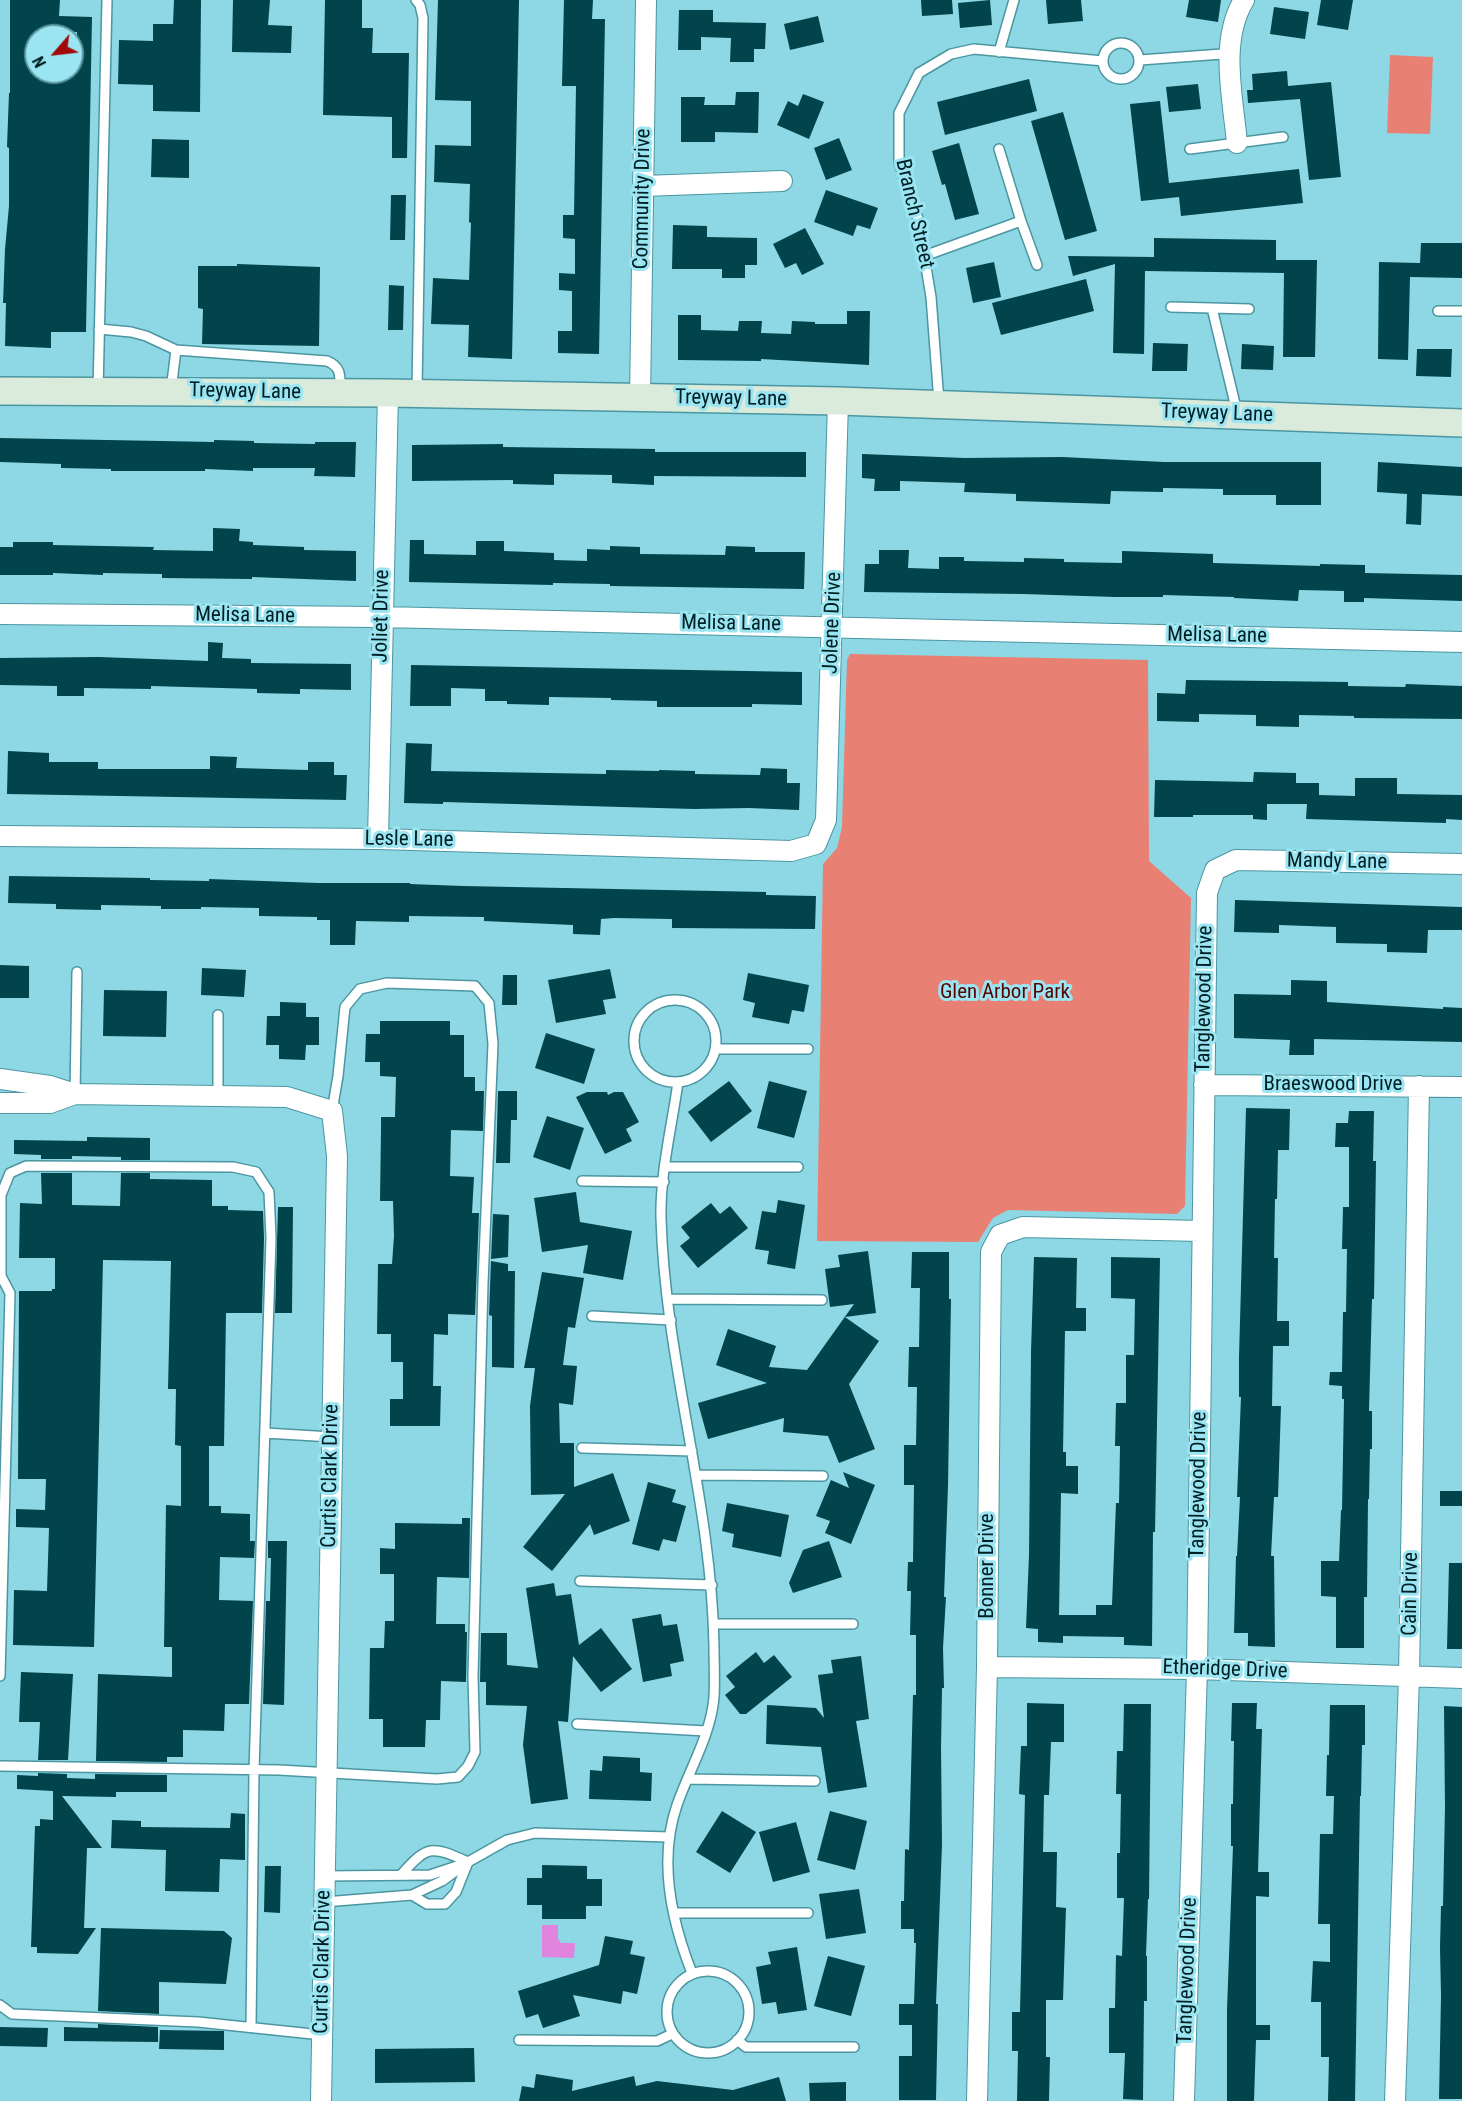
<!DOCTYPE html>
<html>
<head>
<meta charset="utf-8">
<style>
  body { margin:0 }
  #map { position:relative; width:1462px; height:2101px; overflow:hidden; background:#8dd8e4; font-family:"Roboto Condensed",sans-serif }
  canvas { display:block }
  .north { position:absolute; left:24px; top:24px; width:60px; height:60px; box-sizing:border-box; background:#9ae5f1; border:2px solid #5c969f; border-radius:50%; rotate:242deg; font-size:16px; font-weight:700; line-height:24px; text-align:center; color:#001f24 }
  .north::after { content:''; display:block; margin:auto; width:21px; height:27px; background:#a2080a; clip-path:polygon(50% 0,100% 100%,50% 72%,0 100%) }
</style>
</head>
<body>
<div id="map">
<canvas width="1462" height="2101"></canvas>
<div class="north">N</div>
</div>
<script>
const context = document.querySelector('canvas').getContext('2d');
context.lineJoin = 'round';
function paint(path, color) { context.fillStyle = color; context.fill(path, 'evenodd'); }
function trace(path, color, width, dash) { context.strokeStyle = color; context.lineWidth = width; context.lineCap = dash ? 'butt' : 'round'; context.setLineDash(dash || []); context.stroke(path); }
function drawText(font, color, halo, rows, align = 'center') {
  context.font = font + ' "Roboto Condensed",sans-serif'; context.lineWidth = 6; context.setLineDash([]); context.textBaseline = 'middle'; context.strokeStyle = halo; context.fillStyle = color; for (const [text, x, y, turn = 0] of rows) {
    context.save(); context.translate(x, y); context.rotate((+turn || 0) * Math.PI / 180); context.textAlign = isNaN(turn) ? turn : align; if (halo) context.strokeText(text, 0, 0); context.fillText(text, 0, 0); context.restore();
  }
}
paint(new Path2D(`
  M1390,55L1433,57L1430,134L1387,133Z
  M850,654L1148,660L1149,861L1191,898L1185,1206L1177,1214L1008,1210L993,1218L978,1242L817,1241L823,864L837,848L842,827L847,660Z`), '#e88174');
paint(new Path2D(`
  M542,1925H558V1939L561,1943H575L574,1958L542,1957Z`), '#e184dd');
paint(new Path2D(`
  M10,0H60L59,16L92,17L86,332H51V348L5,346L6,303H3L5,249L9,206V148L7,147L9,93H10ZM36,32H77L76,72H36Z
  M174,0H201L200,112L153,111V85L118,84L119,40L153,41V24H173Z
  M233,0H270L268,25L292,26L291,53L232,52Z
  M325,0H362V28H373L372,53H409L407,158H392V117L323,115Z
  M438,0H519L512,359L468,357L469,325L431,324L433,278L469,280L471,223L469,222L470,184L434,182L435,145L471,146V101L435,100Z
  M564,0H593L592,19H605L599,354L558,353V331H572V291L559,290V273L575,274V239L563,238V215H574L576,86H562Z
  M921,0H952L953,14L922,16Z
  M990,0L992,25L960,28L958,3Z
  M1046,0H1081L1083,21L1048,24Z
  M1189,0H1221L1218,22L1186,17Z
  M1321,0H1353L1348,30L1317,25Z
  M1274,7L1309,12L1305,39L1270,34Z
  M679,10H713V22L766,23L765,49H754V62H730L731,38L701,37V50H678Z
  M818,16L824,42L790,50L784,24Z
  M1287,71L1288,86L1331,82L1341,177L1309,180L1300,99L1248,103L1247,90H1253L1252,74Z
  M1029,79L1037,111L945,135L937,102Z
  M1198,84L1201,109L1169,112L1166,87Z
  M736,92H759L758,133L715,132V142H681V97H705L704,105H735Z
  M803,94L824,102L809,139L777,125L788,101L798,106Z
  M1160,101L1169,183L1299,169L1303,203L1181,216L1179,197L1141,201L1130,104Z
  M1063,112L1097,231L1065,240L1031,121Z
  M839,138L852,170L826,180L814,148Z
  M152,139L189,140V178L151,177Z
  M959,143L979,214L955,220L945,184L942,185L932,151Z
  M826,190L878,208L870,229L857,225L853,236L814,222Z
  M391,195H406L405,240H390Z
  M673,225L707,226V237L757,238V265H745V278H722V269H672Z
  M805,228L824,264L802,275L796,263L785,268L773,244Z
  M1154,238L1276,240V260H1317L1315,357H1283L1284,273L1145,271L1144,354L1113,353L1115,264L1073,276L1068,256L1154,257Z
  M1421,243H1462V278L1410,277L1408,360L1378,359L1379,262L1420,263Z
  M994,262L1001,297L973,303L966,268Z
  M237,264L320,267L319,346L202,344L203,309L198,308V266H237Z
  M1086,279L1094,311L1001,335L992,303Z
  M389,285L404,286L403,330H388Z
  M847,311H870L869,365L761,359V361L678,360V315H701V330L738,331L739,321H762L761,333L791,334L792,321L815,322V324H847Z
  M1153,343L1188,344L1187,371H1152Z
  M1242,344L1274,346L1273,370L1241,369Z
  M1417,349H1452L1451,377L1416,376Z
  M0,438L214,442V440L254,441V443L315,444V442H356L355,477L314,476L315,468H253V471L205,469V471H111V469L61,468V464L0,462Z
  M503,444V447L655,449V452H806V477L654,476V485L612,483V475L554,474V485L513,484V480L412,481V445Z
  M862,454L965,458L1062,457L1164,462H1321V505H1276V495H1223V489L1163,488V492L1111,491L1110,504L1016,501V494L964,492L965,483L900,481V491H874L875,479L862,478Z
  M1378,462L1462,467V496L1422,494L1421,525L1406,524L1407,494L1377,492Z
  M213,528L240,529L239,541L253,542V545L304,547V550L356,551V581L252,577V579L162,578V574L103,573V575L53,573V575H0V547H13V542H53V545L154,547L153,550L213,551Z
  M410,540H424V554L476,555V541H504V551L554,553V560L587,561V549L610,550V546L640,547V554L725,555L726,546L755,547V552H805L804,589L610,586V584L553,583V585L409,582Z
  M879,550H909L908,568L939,569V557H964V561L1024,562V558L1064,559V562L1122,563V551L1213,554V563L1320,566V564L1365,565V573L1462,575V601L1364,598V602H1344V591L1299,590L1298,601L1234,598V597L1163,595V597H1115L1023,594L864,592L865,564H879Z
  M208,642L223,643L222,658L251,659V663L351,664V690L300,689V694L257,693V689L151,686V689L84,688V696H57V686L0,685V658L99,657L208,661Z
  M411,665L802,672V705L752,704V707H657V701L611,700V698L549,697V705L507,704V701H485V689L451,688V706H410Z
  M1186,680L1348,682V686L1405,687L1406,684L1462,686V719L1354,718V716L1299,715V727L1256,726V715L1199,714V722L1157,721V693L1185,694Z
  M406,743L432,744L431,771L606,774V770L659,771V770L695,771V774L760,775L761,768L787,769V783H800L799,810L749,808L694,809L443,802V804L404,803Z
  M8,751L49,753V762H98V769H210V756L237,757L236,768L308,770V762H334V775H347L346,800L7,794Z
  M1254,772L1296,773V783H1319V795L1355,796V778H1397V794L1462,795V820L1446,819V823L1306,819L1307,804H1267V820L1253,819V815H1193V817H1154L1155,780L1253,782Z
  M9,876L150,878V880L209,881V879L318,883H410V884L463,886L766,892V895L816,896L815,929L672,928V919L614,918L601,919L600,935L573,934V925L484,921V917L409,916V922L356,921L355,945H330V920H317V917L259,916V908L201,907V909H161V906L101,905V910L56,909V904L8,903Z
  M1235,900L1462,907V930H1428L1427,953L1387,952V944L1336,943V927L1279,925V933L1234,932Z
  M0,965L29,966V998H0Z
  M202,968L246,970L244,997L201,995Z
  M610,969L616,998L603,1000L606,1014L556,1023L548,980Z
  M748,973L809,985L804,1012L792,1010L789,1024L752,1017L755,1003L743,1000Z
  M503,975H517V1005H502Z
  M1291,980L1327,981V1002L1443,1009V1007L1462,1008V1042L1314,1039V1055H1289L1290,1040L1234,1038V994L1291,995Z
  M104,990L167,991L166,1037L103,1036Z
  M280,1002L306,1003V1017H319V1045H306L305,1060L279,1059V1045H266L267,1016H280Z
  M380,1021H450V1035H464V1077H475V1091H484L483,1131L451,1130L450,1176L474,1177L472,1213H479L475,1315L448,1314V1335L434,1334L433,1386H441L440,1426H390V1399H403V1362H391V1334H377L378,1264H392L394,1236L393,1201H380L381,1130V1117H395L396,1077L380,1076V1062H365L366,1034H380Z
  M546,1033L595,1049L584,1084L535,1068Z
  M729,1081L752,1111L711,1142L688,1112Z
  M769,1081L807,1091L794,1138L757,1128Z
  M498,1091H517V1120H511L510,1163H496Z
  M587,1092H607L608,1095L614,1092H623L639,1122L626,1129L632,1141L605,1154L576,1097Z
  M1246,1108L1290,1109L1289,1150H1278L1277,1199H1275L1274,1258H1278L1277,1321H1289V1346H1273L1272,1406H1281L1278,1497H1274L1271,1556H1274L1275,1647L1248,1646V1633H1234L1236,1556H1237L1240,1497H1237L1241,1397H1239V1357Z
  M1349,1111H1374L1373,1161H1376L1374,1299H1372L1369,1411H1372V1449H1370L1369,1499H1368L1367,1597H1364V1648H1336V1597L1321,1596V1561H1339L1341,1510H1342L1344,1399H1342V1386L1329,1385L1330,1372H1342L1343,1312H1346L1347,1249H1342L1343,1207H1349V1147H1335L1336,1123H1348Z
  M547,1116L584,1128L570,1170L533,1157Z
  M87,1137L150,1138V1160H121V1157L72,1156V1159H41V1155L14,1154V1140L87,1141Z
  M41,1173H72V1205L120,1206L121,1173H150V1179L212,1180V1206H228V1210L263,1211L264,1238L262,1313H226L224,1446H209V1506H221V1513L250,1514V1541H255L254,1558L220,1557L219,1600L253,1601L249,1704H225L224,1731L183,1730V1757H167V1762L96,1761L98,1674L172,1677V1647H164L166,1505L181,1506V1446L175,1445L176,1389H168L171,1261L103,1260L94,1647L13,1645L14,1590L47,1591L49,1528L16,1527V1509L45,1510L46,1479H18L19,1291H52V1289H55V1258H19L20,1203L42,1204Z
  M576,1192L580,1222L632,1231L623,1280L583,1273L588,1245L542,1252L534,1198Z
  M778,1200L805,1205L795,1269L767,1264L769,1251L755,1249L762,1211L776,1213Z
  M711,1203L720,1214L730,1206L748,1228L698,1268L680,1246L690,1238L681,1227Z
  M278,1207H293L292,1313H275Z
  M493,1214L509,1215L508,1257L491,1259Z
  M868,1251L876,1313L845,1317L879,1341L849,1384L875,1449L839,1463L828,1436L783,1432L784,1418L708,1439L698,1403L767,1383L716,1365L728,1329L776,1346L769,1367L807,1370L854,1304L830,1307L825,1269L840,1267L838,1255Z
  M912,1252H949V1299H951L948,1486L944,1597H946L943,1648L944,1688H942L941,1748L942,1844L936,2004H938L936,2100H899V2056H912V2025H899V2004H914L916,1943H914V1929H901V1901H904L905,1849L909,1850L913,1695H916V1635H910L911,1591H907L908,1562H913L914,1485H904V1445H916L917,1387H908L909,1347H919L920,1288H911Z
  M1034,1257L1077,1258L1076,1308H1086V1331H1065L1063,1452H1066V1466H1078V1494L1061,1493L1059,1615H1096V1605H1112L1116,1503H1119L1120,1446H1115L1116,1403H1126V1355H1134L1135,1299L1111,1298V1257L1160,1258L1155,1532H1153L1152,1646L1124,1645V1637L1063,1636V1643L1038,1642V1629L1026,1628L1029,1555L1031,1352Z
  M491,1261L508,1264V1271H515L514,1368L492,1367V1316L489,1315Z
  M542,1272L584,1278L575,1328L568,1327L563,1365L577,1366L573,1405L559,1403L560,1443H574V1487L613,1473L630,1521L594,1535L590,1524L552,1571L523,1547L565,1494L531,1495L530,1406L535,1368H524Z
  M843,1472L875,1485L851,1544L825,1533L830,1521L816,1516L831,1480L849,1488Z
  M648,1482L676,1490L672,1502L686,1506L676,1542L663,1539L659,1551L632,1544Z
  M1440,1491H1462V1506H1440Z
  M727,1503L789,1515L781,1557L732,1547L734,1534L722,1531Z
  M462,1518H470L469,1578L437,1577L436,1624H465V1632H467L466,1682L441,1681L440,1720H426L425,1747H383V1719H369L370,1648H384L385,1621H394V1574H380V1548L395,1549V1523L462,1524Z
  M268,1541H287L284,1705L263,1704L266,1601H270V1599L271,1558H268Z
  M829,1541L842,1577L793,1593L789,1583L803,1550Z
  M1449,1563H1462V1649H1447Z
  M554,1583L556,1596L571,1594L579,1645L601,1628L632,1669L601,1692L573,1656L568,1722L558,1721L568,1799L531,1804L523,1745L527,1706L486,1705V1682H480L481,1633H507V1665L538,1668L526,1588Z
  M661,1614L663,1626L677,1624L684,1661L670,1664L672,1676L643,1682L632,1619Z
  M756,1652L764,1663L774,1655L792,1677L746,1714H740L725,1695L735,1687L726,1676Z
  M861,1656L869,1719L856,1721L867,1787L828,1793L821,1747L766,1744L767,1705L816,1708L824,1718L818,1675L833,1673L831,1660Z
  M21,1672L73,1674L68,1760H38L40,1722H19Z
  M1027,1703L1064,1704V1742H1051L1049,1795H1044L1043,1852H1057L1056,1907L1066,1908L1063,2000H1046V2057H1050L1049,2101H1017L1018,2051H1012V2012H1020L1025,1795L1019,1794L1021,1746H1027Z
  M1232,1703H1257L1256,1729H1262L1258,1872H1269V1897L1256,1896V2025H1270V2040H1256L1254,2101H1227V2010L1233,1846H1231V1804H1233L1234,1741H1231Z
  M1124,1704H1151L1149,1899H1148L1146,1956H1147V2001H1144L1143,2100L1123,2099L1125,2053H1109V2008H1115L1116,1955L1122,1956L1124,1898H1117V1853H1120L1121,1794H1116L1117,1751H1123Z
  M1330,1705H1365V1745H1362L1361,1796H1360L1355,2101H1328L1329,2057H1321V2002H1311L1313,1961L1330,1962V1924H1318L1320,1834H1333L1334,1796H1326L1327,1755H1329Z
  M1444,1706L1462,1707V2099H1439L1441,1996L1440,1948L1441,1906H1443L1445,1807Z
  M603,1756L640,1758V1772L652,1773L651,1801L589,1799L590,1770L602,1771Z
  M38,1773L67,1774V1778L95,1779V1774L167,1775V1792H116V1797L62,1796L102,1848H87L84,1928H96L78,1954L37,1953V1947H31L35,1826H40V1819L53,1820V1791L17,1789V1775L38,1776Z
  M722,1811L756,1832L730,1873L696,1852Z
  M830,1811L867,1821L855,1870L817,1860Z
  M231,1813L245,1814V1860L220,1859L219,1892L165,1891L166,1850L111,1848L112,1820L141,1821V1827L230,1828Z
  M796,1822L810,1872L773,1882L759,1832Z
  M542,1865L587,1866V1879H602V1906H586V1919H542V1905H527V1878H542Z
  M265,1866H281L280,1913L264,1912Z
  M859,1889L866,1933L826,1939L819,1894Z
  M101,1928L224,1931L232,1938L226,1984L159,1982V2014L98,2011Z
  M605,1936L633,1941L630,1954L645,1957L637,1994L623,1991L621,2004L573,1995L580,2016L543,2028L538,2014L526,2018L518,1991L599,1965Z
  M797,1947L807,2010L778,2014L776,2002L762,2004L756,1967L771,1964L768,1952Z
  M828,1956L865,1966L851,2016L814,2006Z
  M98,2024L158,2027V2042L64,2041V2027L98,2028Z
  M0,2027L48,2028L47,2047L0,2046Z
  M160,2030L224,2031V2050L159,2049Z
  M474,2048L475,2082L375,2083V2049Z
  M536,2074L573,2080L572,2091L634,2076L636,2086L657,2081L733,2090L779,2077L786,2101H519L522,2086L534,2088Z
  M846,2082V2101H810L809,2083Z`), '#01444c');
const lane = new Path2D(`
  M416,0L420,5L423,18L417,391
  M1103 61a18 18 0 1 1 36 0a18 18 0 1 1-36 0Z
  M999,52L1014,0
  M1140,60L1222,54L1229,55
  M999,149L1021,221L1037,265
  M1190,149L1283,137
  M924,256L1021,221
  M1171,307L1212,308L1237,412
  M1212,308L1249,309
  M1438,311H1462
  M99,329L131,332L146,336L176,350L327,361C342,367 340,377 340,391
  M171,390L176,350
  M98,391L107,0
  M939,402L931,297L918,219L899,162V113L919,73L951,54L974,49L1103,61
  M634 1041a41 41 0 1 1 82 0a41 41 0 1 1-82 0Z
  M218,1015V1096
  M715,1049H808
  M678,1082C672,1126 660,1173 661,1218C665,1362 712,1502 714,1647C714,1663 715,1681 714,1697C711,1735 689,1770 677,1805C658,1860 671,1920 692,1973
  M75,1094L77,972
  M666,1167H798
  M582,1181L664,1182
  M668,1299L822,1300
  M592,1316L671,1320
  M265,1433L332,1437
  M582,1448L692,1451
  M697,1475L823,1476
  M580,1581L712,1585
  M713,1624H853
  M0,1676L10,1293L1,1276V1195L10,1173L26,1166L233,1167L256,1172L269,1192L271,1238L254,1770L251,2027
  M577,1724L706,1731
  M0,1766L279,1770L437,1779L458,1777L468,1766L475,1752L473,1676L483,1283L493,1044L489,1003L475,986L387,983L360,989L345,1007L338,1076L332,1111
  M689,1779L815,1781
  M401,1875C428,1844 432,1846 468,1862
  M324,1876L430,1875L457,1866
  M412,1895L427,1904H445L456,1892L468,1862
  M324,1902L412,1895L442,1881L468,1862L507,1840L535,1833L668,1837
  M674,1913H808
  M667 2012a41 41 0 1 1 82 0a41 41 0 1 1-82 0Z
  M0,2005L12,2014L198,2022L322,2035
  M519,2040L657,2041L672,2034
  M737,2040L746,2047H854`);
const street = new Path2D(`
  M1237,143C1233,98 1219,41 1244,0
  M643,186L782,181
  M640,398L646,0
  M0,614L382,617L1462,642
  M0,836L378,839L791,851L816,844L826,820L838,401
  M378,839L388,393
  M0,1079L50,1086L75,1094L287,1097L332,1111L337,1156L321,2101
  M1204,1085L1462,1087
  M0,1103H50L75,1094
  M987,1667L1197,1669L1462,1678
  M977,2101L987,1667L991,1252L1000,1235L1023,1227L1201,1231
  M1184,2101L1197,1669L1207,893L1215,870L1236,860L1462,864
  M1395,2101L1409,1676L1419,1086`);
const secondary = new Path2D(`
  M0,391L388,393L838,401L1462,423`);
trace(lane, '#4b96a1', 12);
trace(street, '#4b96a1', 22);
trace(secondary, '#4b96a1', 30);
trace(lane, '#fff', 9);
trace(street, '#fff', 20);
trace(secondary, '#daebdc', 27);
drawText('21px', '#001f24', '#9ae5f1', [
  ["Community Drive",643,199,-89],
  ["Branch Street",914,214,77],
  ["Treyway Lane",245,392,1],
  ["Treyway Lane",731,399,1],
  ["Treyway Lane",1217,414,2],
  ["Melisa Lane",245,616,1],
  ["Joliet Drive",382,616,-89],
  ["Jolene Drive",833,623,-88],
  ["Melisa Lane",731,624,1],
  ["Melisa Lane",1217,636,1],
  ["Lesle Lane",409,840,1],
  ["Mandy Lane",1337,862,1],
  ["Tanglewood Drive",1205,999,-89],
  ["Braeswood Drive",1333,1085],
  ["Curtis Clark Drive",331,1476,-89],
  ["Tanglewood Drive",1199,1485,-89],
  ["Bonner Drive",988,1566,-90],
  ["Cain Drive",1411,1594,-89],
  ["Etheridge Drive",1225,1670,2],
  ["Curtis Clark Drive",323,1962,-89],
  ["Tanglewood Drive",1188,1971,-88]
]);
drawText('21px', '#570403', '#9ae5f1', [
  ["Glen Arbor Park",1005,993]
]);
</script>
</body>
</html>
